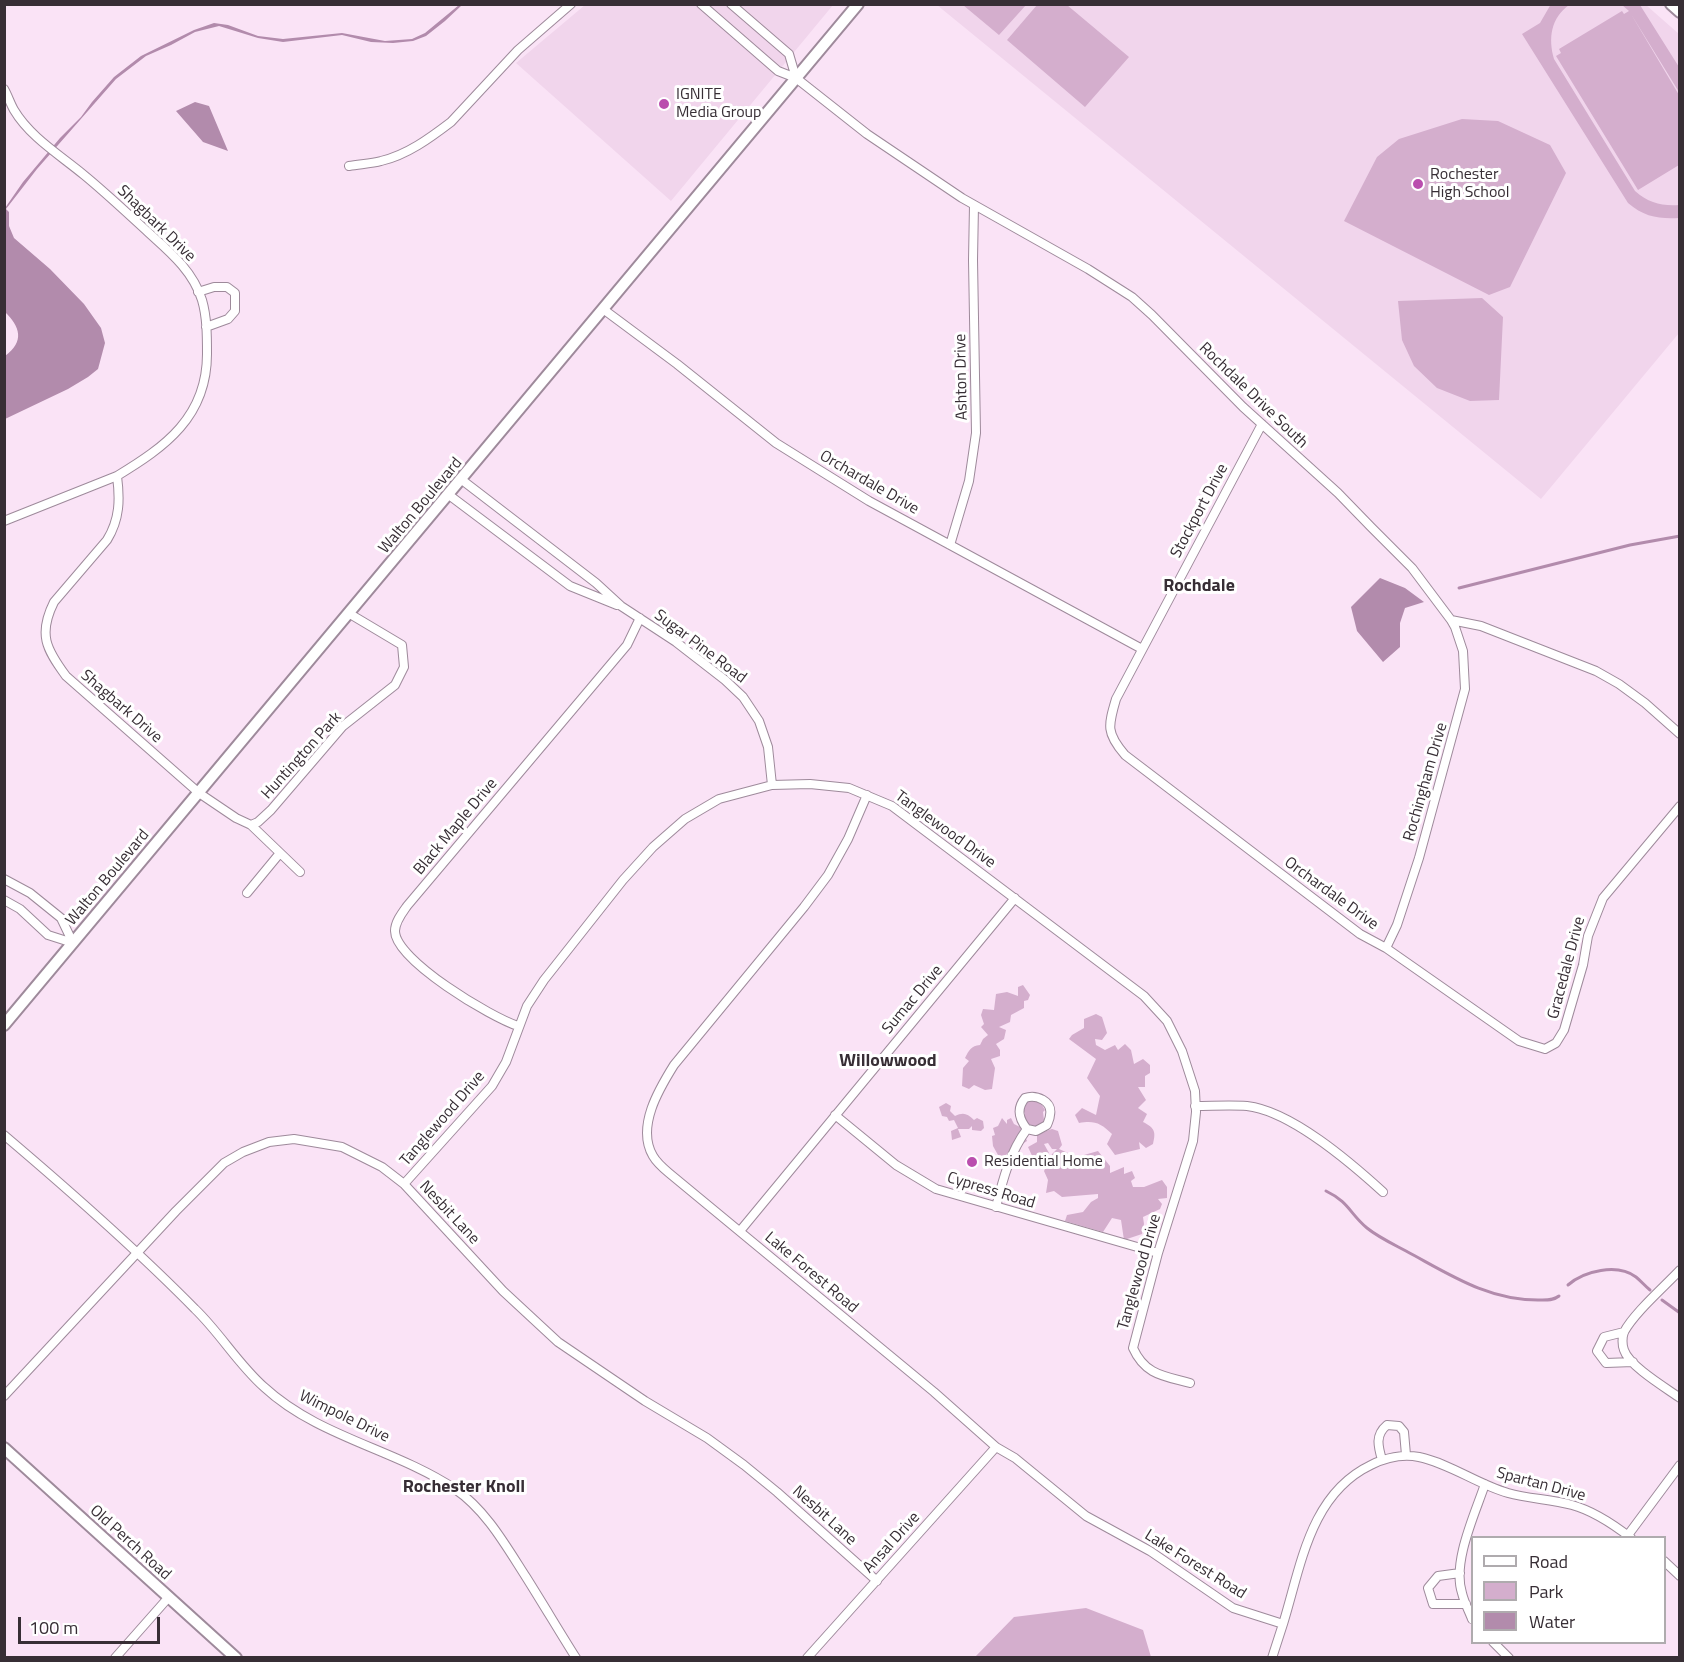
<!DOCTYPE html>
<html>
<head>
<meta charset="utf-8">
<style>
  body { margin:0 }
  #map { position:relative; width:1684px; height:1662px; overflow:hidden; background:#fae3f6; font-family:"Titillium Web",sans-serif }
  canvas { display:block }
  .frame { position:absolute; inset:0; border:6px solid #372e35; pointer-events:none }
  .legend { position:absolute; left:1471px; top:1536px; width:195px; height:108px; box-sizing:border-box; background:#fff; border:2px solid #afabae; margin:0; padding:8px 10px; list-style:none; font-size:18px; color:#372e35 }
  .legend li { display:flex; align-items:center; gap:12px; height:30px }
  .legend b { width:30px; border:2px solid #afabae }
  .scale { position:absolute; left:18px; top:1617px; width:142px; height:27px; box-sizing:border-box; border:3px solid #372e35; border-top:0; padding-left:8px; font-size:18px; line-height:21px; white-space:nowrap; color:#372e35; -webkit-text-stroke:4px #fff; paint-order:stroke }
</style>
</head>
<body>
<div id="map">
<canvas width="1684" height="1662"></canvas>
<div class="frame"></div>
<ul class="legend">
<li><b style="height:8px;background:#fff"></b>Road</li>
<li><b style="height:16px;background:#d4aecd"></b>Park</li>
<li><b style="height:16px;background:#b28bac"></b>Water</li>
</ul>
<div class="scale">100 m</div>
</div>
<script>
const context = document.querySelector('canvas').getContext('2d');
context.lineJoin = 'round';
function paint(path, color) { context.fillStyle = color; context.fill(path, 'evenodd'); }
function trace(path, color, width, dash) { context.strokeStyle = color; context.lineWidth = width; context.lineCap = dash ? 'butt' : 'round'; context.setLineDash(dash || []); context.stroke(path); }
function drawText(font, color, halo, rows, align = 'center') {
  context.font = font + ' "Titillium Web",sans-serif'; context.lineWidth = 6; context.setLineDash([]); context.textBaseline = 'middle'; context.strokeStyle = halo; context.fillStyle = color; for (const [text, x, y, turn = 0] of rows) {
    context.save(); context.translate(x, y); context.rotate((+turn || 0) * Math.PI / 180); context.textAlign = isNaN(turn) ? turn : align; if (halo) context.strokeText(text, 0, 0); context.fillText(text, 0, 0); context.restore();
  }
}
paint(new Path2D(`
  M585,5H833L671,201L516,63Z
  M937,5H1646L1679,34V333L1541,499Z`), '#f1d5ec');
paint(new Path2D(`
  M1551,4L1569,5C1551,18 1548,38 1554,59L1635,191C1649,203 1661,206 1679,205V218C1659,219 1644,217 1628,203L1522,34L1540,23Z
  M963,5H1026L999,35Z
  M1037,5H1067L1129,57L1085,107L1007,40Z
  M1622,5H1640L1679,67V92L1631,14L1679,95V165L1638,190L1556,56L1561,53L1559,49L1622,11L1624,14L1629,11Z
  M1462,119L1498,121L1550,145L1566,173L1510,287L1489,295L1344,221L1377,157L1399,139Z
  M1482,298L1503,317L1499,400L1470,401L1437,388L1414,366L1402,340L1398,301Z
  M1023,985L1030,995L1028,1000L1024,1001V1008L1011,1015L1010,1022L999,1027L1006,1030L1004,1039L996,1044L1000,1050V1056L991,1059L995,1068L992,1089L985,1090L974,1085L969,1089L962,1086L963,1068L969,1061L965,1058C969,1050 971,1046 980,1045L983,1039L988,1035L981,1027L984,1024L981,1015L983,1009L994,1010L996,994L1007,992L1018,996V987Z
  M1096,1014L1102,1017L1107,1033L1102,1040L1095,1039L1096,1045L1105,1050L1115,1045L1118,1050L1125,1044L1131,1050L1134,1064L1143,1059L1150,1065V1073L1145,1076V1087H1138L1146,1100L1138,1108L1147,1114L1143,1122C1155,1128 1156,1132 1153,1144L1146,1148L1139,1142L1140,1149L1115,1155L1107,1144L1112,1134C1101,1123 1094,1120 1079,1123L1075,1115L1082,1108L1096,1115L1100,1096L1087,1078L1096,1059L1069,1039L1072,1035L1084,1028V1019Z
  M1029,1099L1039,1100L1045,1110L1043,1112L1044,1120L1040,1127L1032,1128L1025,1119V1113L1022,1111L1024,1103Z
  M946,1103L951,1106L950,1111L955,1116C963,1112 967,1113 974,1120L977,1118L983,1121L984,1128L981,1131L972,1130V1126L969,1129H958L961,1137L952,1140L951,1131L958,1128L954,1120L949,1121L947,1117L942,1116L939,1107Z
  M1002,1118L1007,1124V1120L1011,1118L1014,1124L1022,1128L1019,1135L1025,1136L1027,1141L1004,1156L998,1155L993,1146L992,1136L995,1135L993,1128L998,1126Z
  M1052,1129L1058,1131L1062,1145L1059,1149L1077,1157L1098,1151L1110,1166V1173L1124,1167V1174L1132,1171L1135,1178L1131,1181L1133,1187H1144L1162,1180L1167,1187V1198L1158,1199L1162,1204L1160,1209L1143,1217L1144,1224L1142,1234L1124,1240L1121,1220L1112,1218L1103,1232L1065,1221L1067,1215L1083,1212L1091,1202L1098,1198V1194L1062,1197L1054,1191L1046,1193L1048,1180L1044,1171L1052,1154L1057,1149H1052L1048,1143L1044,1144L1049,1153L1041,1162L1034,1160L1028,1147L1037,1142V1134Z
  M1086,1608L1143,1630L1151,1657H975L1014,1617Z`), '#d4aecd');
paint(new Path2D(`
  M459,5H462L445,21L426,36L413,41L393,43L371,42L342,35L283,42L258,38L219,26L195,32L171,45L146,56L116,79L37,169L6,209L9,212V226L14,238L50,269L84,304L101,328L105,343L98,369L88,377L68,389L5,419V356C25,341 20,327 5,312V208L23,182L60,138L81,117L92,102L114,77L141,56L194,30L214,23L228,25L258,36L283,39L342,33L385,41L412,39L425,33Z
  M195,102L209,106L228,151L203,142L176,111Z
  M1380,578L1405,588L1424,602L1405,608L1400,623V647L1383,662L1357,631L1351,607Z`), '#b28bac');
trace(new Path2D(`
  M1459,588L1630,545L1680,536
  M1326,1191C1349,1202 1350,1214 1367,1228C1378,1237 1393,1244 1406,1251C1449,1274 1487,1300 1538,1300C1545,1300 1553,1301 1559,1296
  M1568,1285C1584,1271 1617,1263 1636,1277C1641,1281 1645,1286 1650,1290
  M1662,1300L1680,1313`), '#b28bac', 3);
const street = new Path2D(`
  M701,4L778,71L796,78L867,134L962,198L1088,269L1132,297L1152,315L1243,407L1338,493L1371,527L1412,568L1451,620L1481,626L1596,671L1619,684L1645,703L1680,734
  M731,4L789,54L796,78
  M4,89C8,96 10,103 14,110C30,137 60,155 84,175C106,193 127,213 149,233C170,252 193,271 202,300C207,317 207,336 207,354C207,417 165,447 117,476C120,499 120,519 107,540L54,602C38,634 46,649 66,676L199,793L236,818L251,825L258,822L271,810L343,726L395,685L404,667L402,645L350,614
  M349,166C359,164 371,164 381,161C407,155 430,138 451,122L518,50L571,4
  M198,292L214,287H227L235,293V311L228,319L206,327
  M603,309L677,364L776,443L869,501L1142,649
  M1262,424L1116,699C1108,726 1106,733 1125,755L1360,934L1386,948L1519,1041L1545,1049L1556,1043L1564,1030L1583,965L1588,936L1603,898L1680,806
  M462,480L596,583L621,606L676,642L725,680L743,697L759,721L768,747L772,785
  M449,495L570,586L617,605
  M4,521L117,476
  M950,545L969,481L976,433L973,260L974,205
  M867,795L848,839L828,875L804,907L674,1065C659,1089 636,1127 653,1156C657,1163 663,1168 669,1173L934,1392L996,1447L1015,1458L1086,1516L1150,1551L1233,1608L1283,1624L1272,1658
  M251,825L300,872
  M4,879L30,893L61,918L73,943
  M247,893L280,853
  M4,900L20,909L48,935L73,943
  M1386,948L1397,925L1419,858L1465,689L1463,651L1455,627L1451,620
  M518,1026C492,1018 395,960 395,931C395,922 402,913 407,906L627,645L640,618
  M1195,1106C1212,1106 1230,1105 1247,1106C1291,1111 1350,1162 1383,1192
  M835,1115L896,1165L936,1189L1158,1253
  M4,1135C70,1191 135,1248 195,1309C220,1333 238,1364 264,1387C318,1437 395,1449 455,1489C486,1510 506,1546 526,1577C543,1604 559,1631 576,1658
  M404,1184L492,1086L506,1062L527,1006L544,980L623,880L653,847L685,819L719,799L772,785L810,784L849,788L892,806L1144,996L1167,1021L1182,1051L1195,1091L1196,1112L1193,1141L1158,1253L1133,1348C1145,1375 1164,1376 1190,1383
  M996,1207C1003,1179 1010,1152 1027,1129C1019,1119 1016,1109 1025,1098C1036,1094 1053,1101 1050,1115C1050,1119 1048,1122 1047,1125L1036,1131L1027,1129
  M740,1231L1015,898
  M1680,1270C1664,1287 1634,1313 1624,1332C1622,1337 1622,1345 1624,1350C1629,1366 1666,1388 1680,1398
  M1624,1332L1604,1337L1597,1351L1606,1363L1633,1362
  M4,1396L176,1211L224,1163L243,1152L269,1142L294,1139L342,1147L382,1167L404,1184L503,1291L558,1342L645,1401L707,1438L744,1465L777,1492L877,1581
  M1382,1460C1378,1446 1375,1435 1387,1425L1399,1426L1404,1432L1406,1455
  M1628,1535L1680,1465
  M1664,1561L1680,1576
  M1460,1573L1438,1576L1428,1588L1433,1604H1466
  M1472,1619C1469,1611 1464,1602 1462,1593C1452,1562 1475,1514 1485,1484
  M1283,1624C1301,1566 1310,1494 1371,1465C1385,1458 1403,1454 1419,1457C1451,1464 1477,1484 1508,1493C1529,1499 1551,1499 1572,1505C1594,1511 1613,1524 1631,1538
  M1493,1642L1509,1658
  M115,1658L168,1598
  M807,1658L996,1447`);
const secondary = new Path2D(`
  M1671,4L1680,12
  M4,1025L858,4
  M4,1448L236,1658`);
trace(street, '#9e8a9b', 10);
trace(secondary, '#9e8a9b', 14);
trace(street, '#fff', 8);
trace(secondary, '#fff', 10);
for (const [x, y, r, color] of [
  [664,104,6,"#ba4eae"],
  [1418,184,6,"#ba4eae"],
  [972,1162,6,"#ba4eae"]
]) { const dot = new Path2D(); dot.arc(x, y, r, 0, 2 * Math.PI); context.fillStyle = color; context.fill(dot); trace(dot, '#fff', 2); }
drawText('16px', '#372e35', '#fff', [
  ["IGNITE",676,95],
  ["Media Group",676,113],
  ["Rochester",1430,175],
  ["High School",1430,193],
  ["Residential Home",984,1162]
], 'left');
drawText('16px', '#372e35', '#fff', [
  ["Shagbark Drive",156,224,44],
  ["Ashton Drive",962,377,-91],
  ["Rochdale Drive South",1253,396,44],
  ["Orchardale Drive",869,483,30],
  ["Walton Boulevard",421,506,-50],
  ["Stockport Drive",1200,511,-62],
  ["Sugar Pine Road",700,647,37],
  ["Shagbark Drive",121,707,41],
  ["Huntington Park",302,756,-48],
  ["Rochingham Drive",1426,782,-74],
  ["Black Maple Drive",456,827,-50],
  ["Tanglewood Drive",945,830,36],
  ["Walton Boulevard",108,878,-50],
  ["Orchardale Drive",1331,894,36],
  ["Gracedale Drive",1567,968,-75],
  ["Sumac Drive",913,1000,-50],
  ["Tanglewood Drive",443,1119,-49],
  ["Cypress Road",991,1191,17],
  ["Nesbit Lane",449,1213,47],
  ["Tanglewood Drive",1140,1272,-74],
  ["Lake Forest Road",811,1273,40],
  ["Wimpole Drive",344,1417,26],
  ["Spartan Drive",1541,1485,15],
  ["Nesbit Lane",824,1516,42],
  ["Old Perch Road",130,1543,42],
  ["Ansal Drive",892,1543,-48],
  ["Lake Forest Road",1195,1565,32]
]);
drawText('bold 18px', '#372e35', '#fff', [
  ["Rochdale",1199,587],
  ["Willowwood",888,1062],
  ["Rochester Knoll",464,1488]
]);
</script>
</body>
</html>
